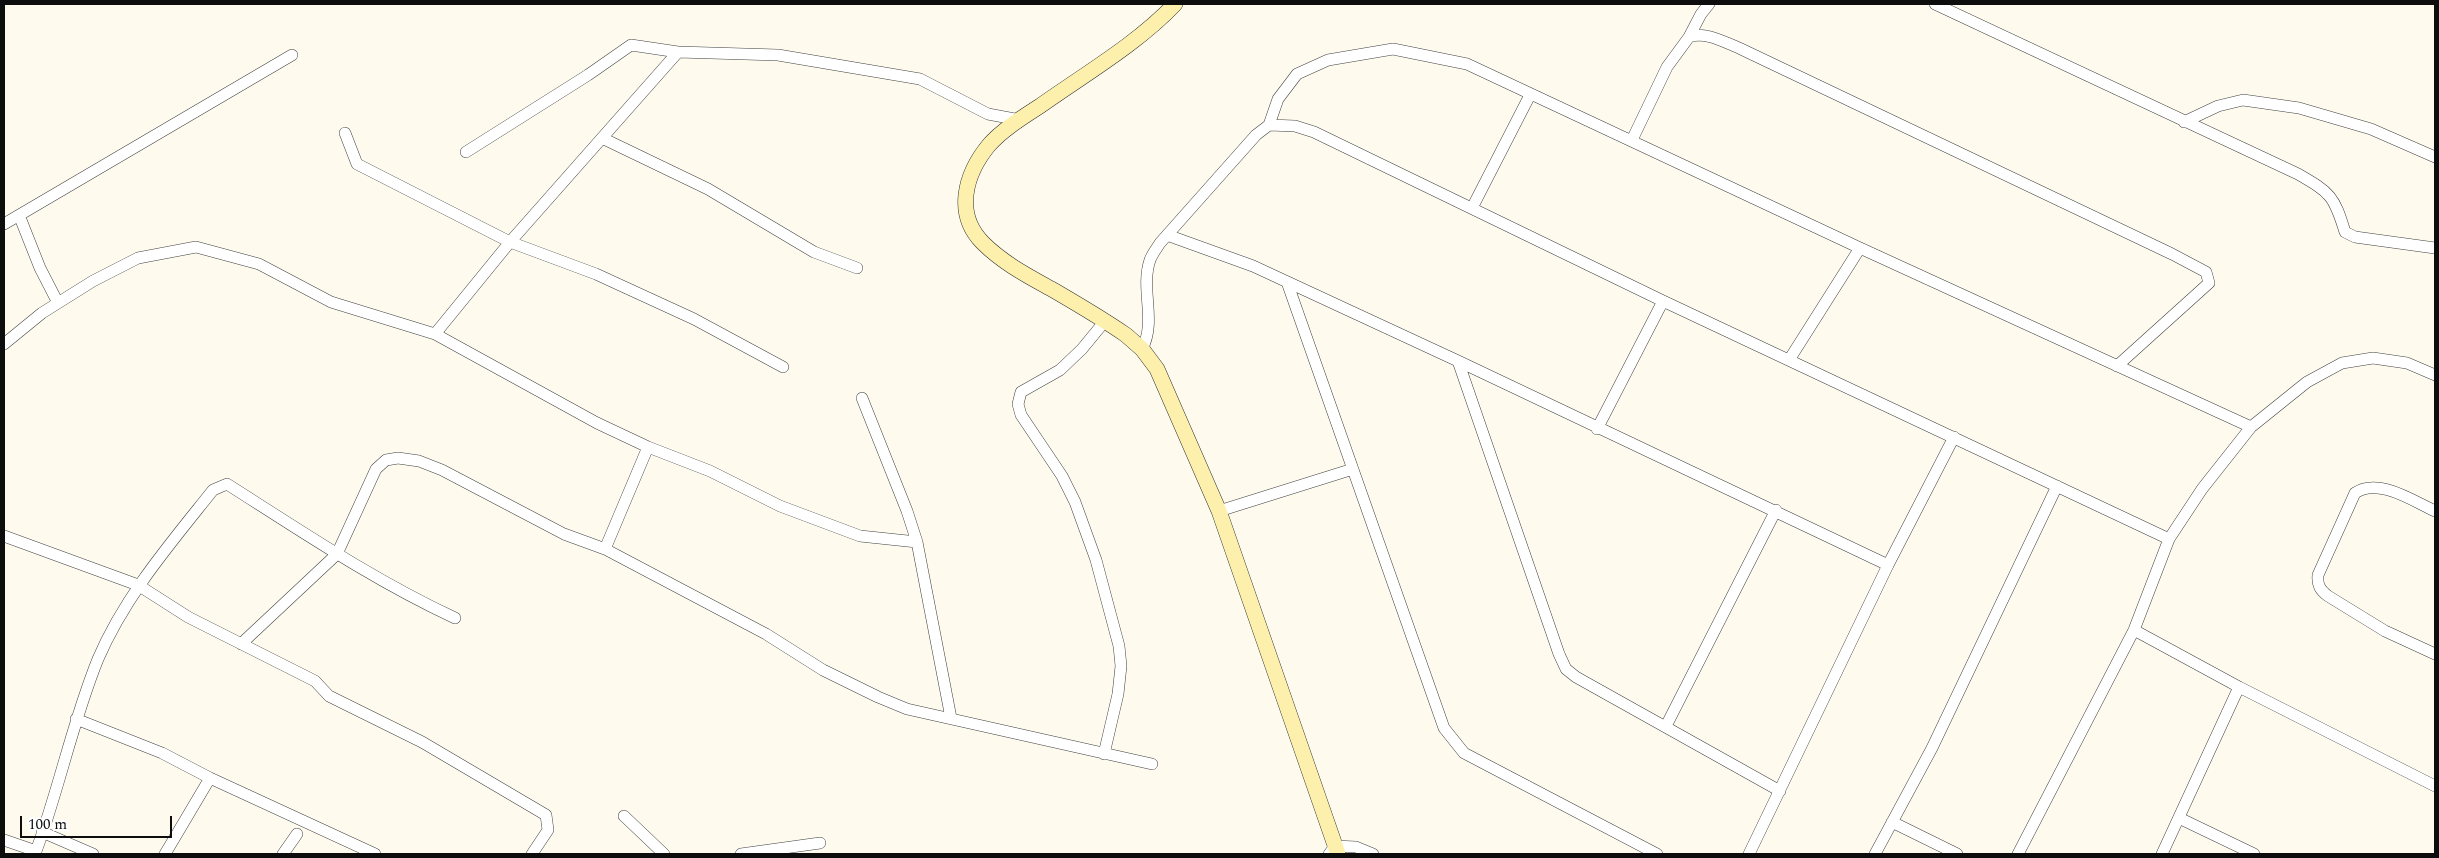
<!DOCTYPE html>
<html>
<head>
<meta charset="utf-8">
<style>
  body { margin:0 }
  #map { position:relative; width:2439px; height:858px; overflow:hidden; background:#fefbee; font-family:Spectral,serif }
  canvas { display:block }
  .frame { position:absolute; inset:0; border:5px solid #0d0d0d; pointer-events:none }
  .scale { position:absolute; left:20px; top:816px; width:152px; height:22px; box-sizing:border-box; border:2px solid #0d0d0d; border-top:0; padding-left:6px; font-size:15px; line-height:18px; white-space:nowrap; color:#0d0d0d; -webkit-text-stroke:4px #fff; paint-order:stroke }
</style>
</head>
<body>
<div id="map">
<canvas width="2439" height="858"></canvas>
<div class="frame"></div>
<div class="scale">100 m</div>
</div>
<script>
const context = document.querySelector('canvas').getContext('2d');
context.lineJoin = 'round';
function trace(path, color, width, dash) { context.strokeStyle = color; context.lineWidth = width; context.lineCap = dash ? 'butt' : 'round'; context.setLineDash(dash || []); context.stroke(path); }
const street = new Path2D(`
  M1935,4L2298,174C2331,193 2334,196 2345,232L2355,237L2435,248
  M1689,37L1701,14L1709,4
  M2184,122L2218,106L2243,100L2299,108L2371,129L2435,157
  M1269,125L1278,99L1297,74L1328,60L1393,49L1467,64L1860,248L2251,427
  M345,133L357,164L510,242L596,274L694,319L783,367
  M602,138L708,189L814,252L857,268
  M1632,140L1667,67L1689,37C1705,31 1724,42 1739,48L2172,254L2206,272L2209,283L2117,366
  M466,152L588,75L631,45L678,52
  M1472,208L1530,95
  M19,215L40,268L58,303
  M4,224L292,55
  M1167,235L1253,266L1458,361L1888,565
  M1287,282L1444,728L1464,753L1657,854
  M4,344L42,313L93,281L138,258L196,247L259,264L331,302L435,334
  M1142,349C1157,321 1140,289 1150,260C1152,254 1157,248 1160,243L1256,135L1269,125L1295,126L1314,132L1663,301L2169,539
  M1789,360L1860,248
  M1458,361L1559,654L1566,669L1576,677L1780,791
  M862,398L907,511L917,542L951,718
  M1597,429L1663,301
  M1219,511L1353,469
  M2435,511C2413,501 2378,477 2355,493L2318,575C2317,585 2320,590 2328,596L2385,631L2435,654
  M4,536L138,585L188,617L315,681L329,696L422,742L546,815L548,830L532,854
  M917,542L860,536L780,506L710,471L648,447L597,423L435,334L510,242L678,52L778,55L920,79L988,114L1020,120
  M605,549L648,447
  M2134,630L2239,687L2435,786
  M241,644L337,554L376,469L386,460L398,458L419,461L442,470L564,534L605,549L766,634L823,670L878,697L907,709L1152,764
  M76,719L162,753L210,778L375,854
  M1666,726L1776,510
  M1104,754L1118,694L1121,666L1119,646L1096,560L1075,502L1062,476L1021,415L1018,404L1021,392L1060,370L1082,349L1105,321
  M624,816L664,854
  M2179,818L2254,854
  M1892,822L1957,854
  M42,832L93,854
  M4,840L36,851
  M35,854C59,790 72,723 98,659C125,596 170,544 213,490L227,484C301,531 375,581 455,618
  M165,854L210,778
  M283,854L297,834
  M741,854L820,843
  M1329,854L1335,846L1356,847L1373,854
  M1749,854L1888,565L1954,437
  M1875,854L1932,748L2057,486
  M2018,854L2134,630L2169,539L2202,489L2251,427L2307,382L2342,363L2373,358L2407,363L2435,375
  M2162,854L2239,687`);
const secondary = new Path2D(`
  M1175,4C1137,44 1085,74 1040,106C1023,117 1002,130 989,145C965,174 954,214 983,243C1004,264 1030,277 1055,291C1079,305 1103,319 1126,335L1142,349L1157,369L1219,511L1338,854`);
trace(street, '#404040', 12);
trace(secondary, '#2f2f2f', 16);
trace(street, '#fff', 11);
trace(secondary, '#fcf0ac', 15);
</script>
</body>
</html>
